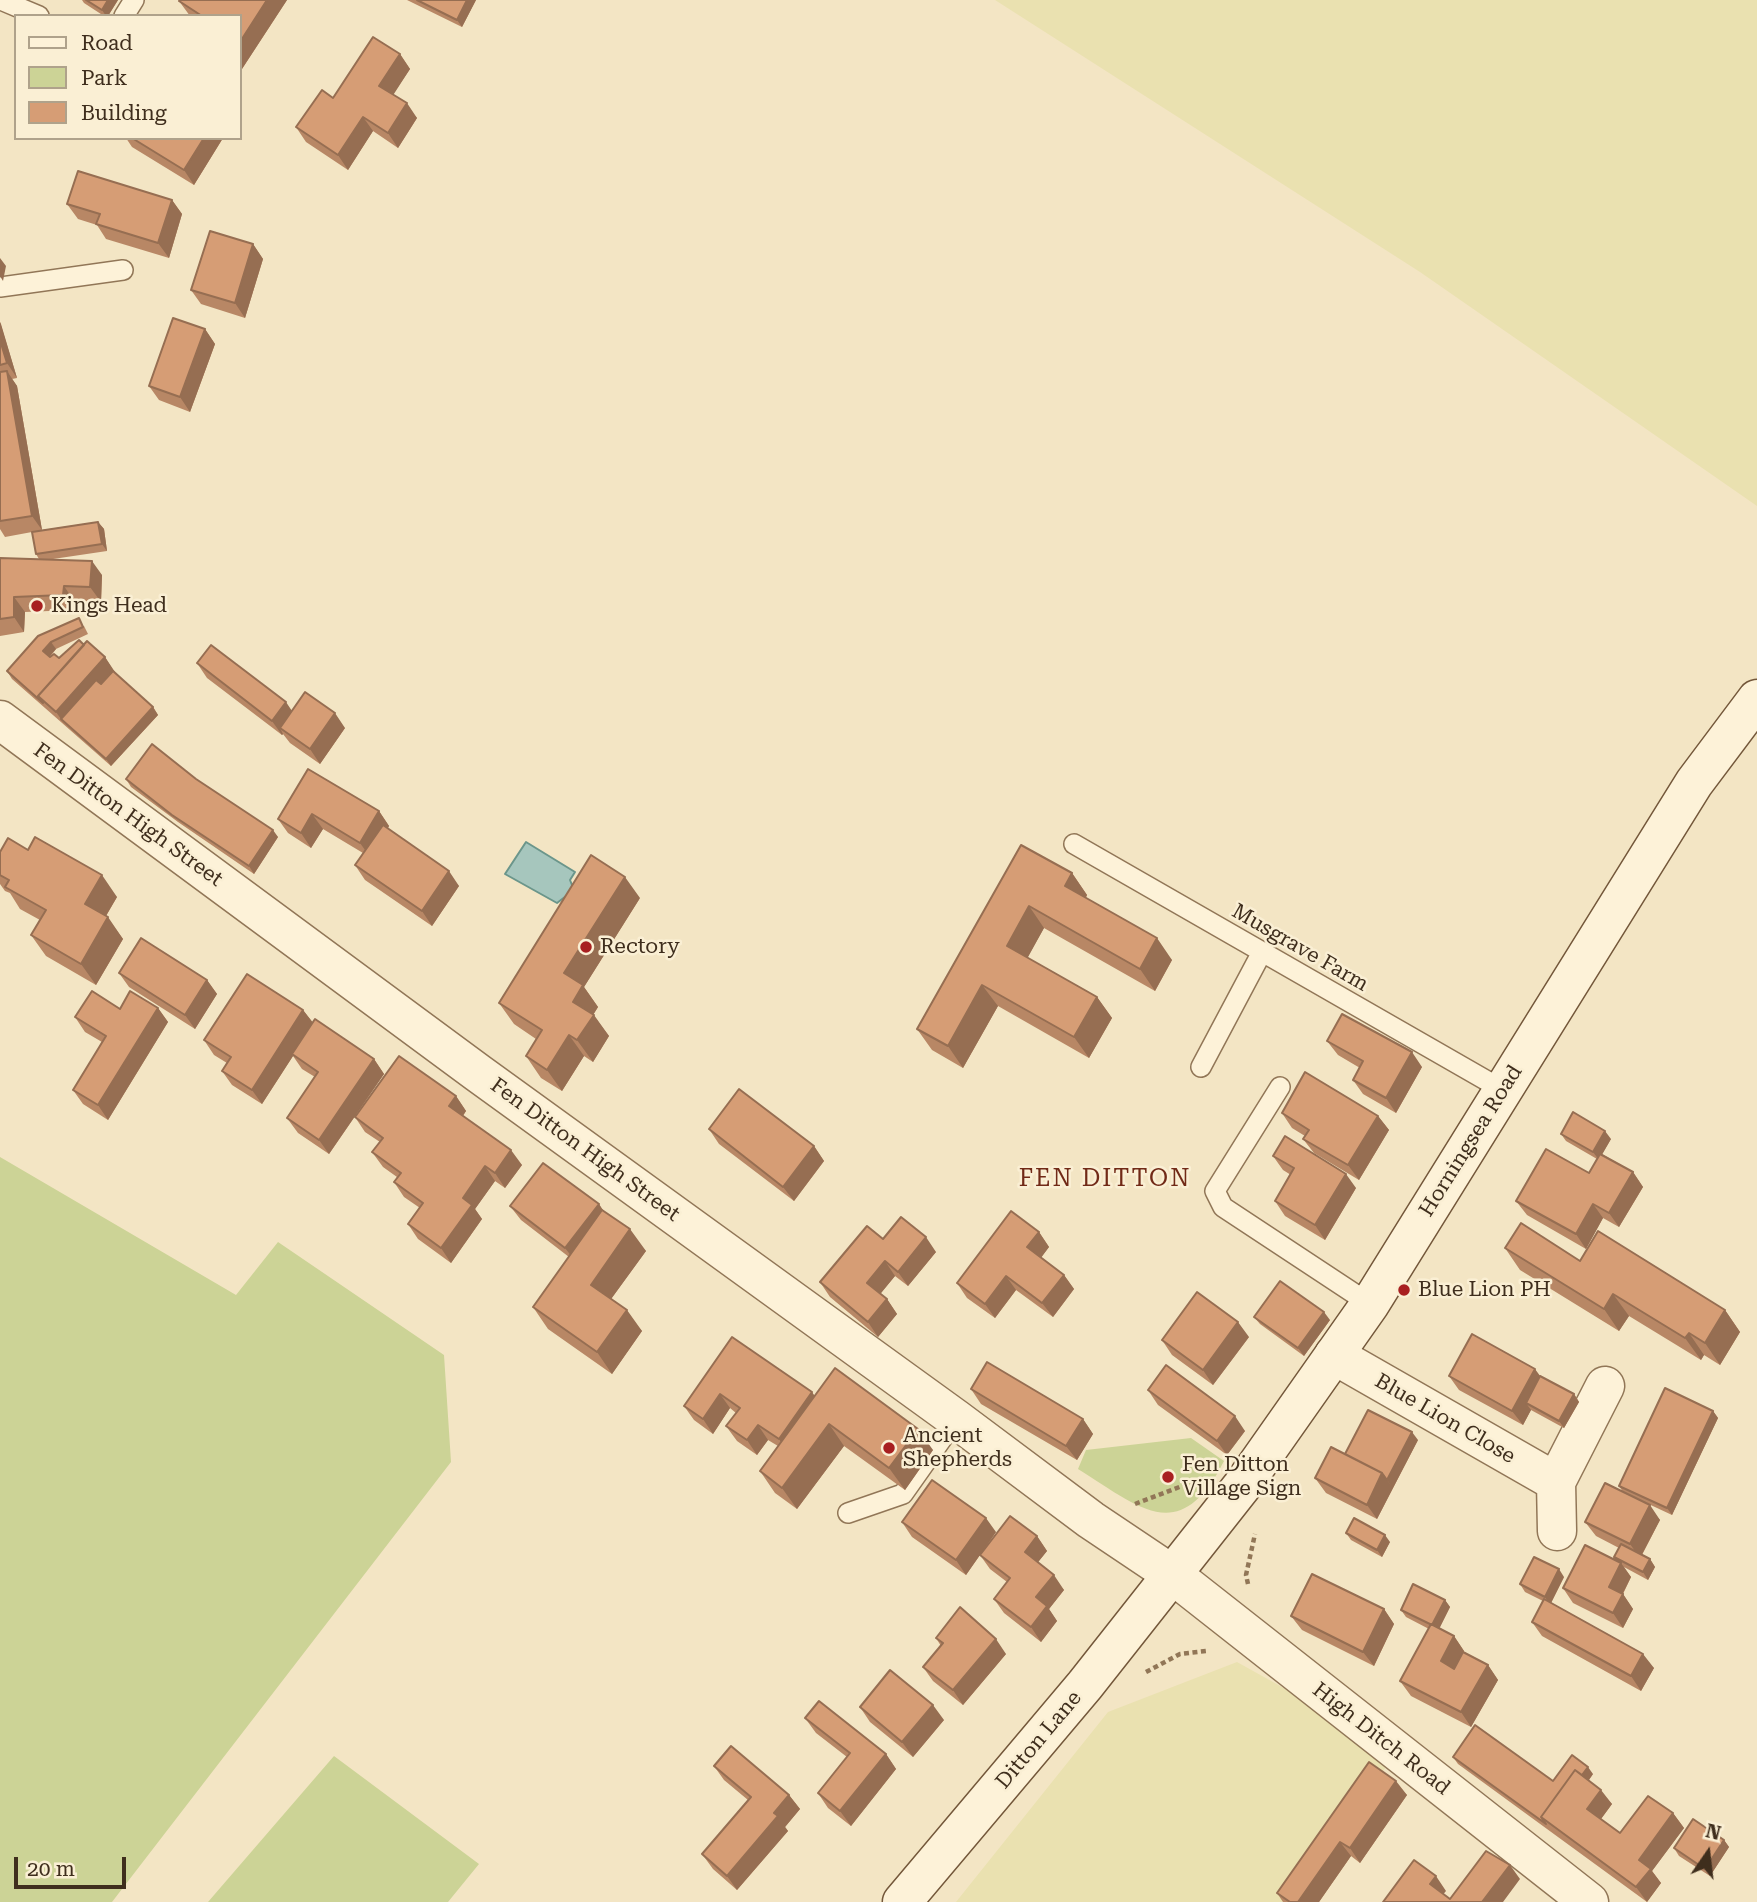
<!DOCTYPE html>
<html>
<head>
<meta charset="utf-8">
<style>
  body { margin:0 }
  #map { position:relative; width:1757px; height:1902px; overflow:hidden; background:#f3e5c4; font-family:"Roboto Serif",serif }
  canvas { display:block }
  .legend { position:absolute; left:14px; top:14px; width:228px; height:126px; box-sizing:border-box; background:#faefd4; border:2px solid #afa28b; margin:0; padding:9px 12px; list-style:none; font-size:21px; color:#3f2e1d }
  .legend li { display:flex; align-items:center; gap:14px; height:35px }
  .legend b { width:35px; border:2px solid #afa28b }
  .north { position:absolute; left:1673px; top:1818px; width:70px; height:70px; -webkit-text-stroke:5px #faefd4; paint-order:stroke; rotate:14deg; font-size:19px; font-weight:700; line-height:28px; text-align:center; color:#3f2e1d }
  .north::after { content:''; display:block; margin:auto; width:24px; height:32px; background:#3f2e1d; clip-path:polygon(50% 0,100% 100%,50% 72%,0 100%) }
  .scale { position:absolute; left:14px; top:1857px; width:112px; height:32px; box-sizing:border-box; border:4px solid #3f2e1d; border-top:0; padding-left:9px; font-size:21px; line-height:24px; white-space:nowrap; color:#3f2e1d; -webkit-text-stroke:5px #faefd4; paint-order:stroke }
</style>
</head>
<body>
<div id="map">
<canvas width="1757" height="1902"></canvas>
<ul class="legend">
<li><b style="height:9px;background:#fdf2d8"></b>Road</li>
<li><b style="height:19px;background:#ccd396"></b>Park</li>
<li><b style="height:19px;background:#d69d75"></b>Building</li>
</ul>
<div class="north">N</div>
<div class="scale">20 m</div>
</div>
<script>
const context = document.querySelector('canvas').getContext('2d');
context.lineJoin = 'round';
function paint(path, color) { context.fillStyle = color; context.fill(path, 'evenodd'); }
function trace(path, color, width, dash) { context.strokeStyle = color; context.lineWidth = width; context.lineCap = dash ? 'butt' : 'round'; context.setLineDash(dash || []); context.stroke(path); }
function drawText(font, color, halo, rows, align = 'center') {
  context.font = font + ' "Roboto Serif",serif'; context.lineWidth = 5; context.setLineDash([]); context.textBaseline = 'middle'; context.strokeStyle = halo; context.fillStyle = color; for (const [text, x, y, turn = 0] of rows) {
    context.save(); context.translate(x, y); context.rotate((+turn || 0) * Math.PI / 180); context.textAlign = isNaN(turn) ? turn : align; if (halo) context.strokeText(text, 0, 0); context.fillText(text, 0, 0); context.restore();
  }
}
paint(new Path2D(`
  M995,0H1757V506L1420,272Z
  M1237,1662L1397,1751L1292,1902H956L1108,1712Z`), '#eae1b0');
paint(new Path2D(`
  M0,1157L236,1295L278,1242L444,1355L451,1462L112,1902H0Z
  M1191,1438L1224,1461C1180,1548 1139,1507 1078,1469L1086,1450Z
  M334,1756L479,1864L448,1902H208Z`), '#ccd396');
const water = new Path2D(`
  M526,842L575,872L570,880L574,890L557,903L505,874Z`);
paint(water, '#a6c6bd');
trace(water, '#6b968b', 2);
const lane = new Path2D(`
  M1,0L39,16
  M124,16L134,0
  M0,287L123,270
  M1074,844L1503,1090
  M1201,1067L1262,952
  M1280,1087L1215,1191L1223,1207L1370,1304
  M848,1513L903,1494L956,1419`);
const street = new Path2D(`
  M0,720L478,1073L956,1419L1091,1520L1173,1575L1589,1902
  M1334,1355L1556,1482L1605,1386
  M1556,1482L1557,1531`);
const secondary = new Path2D(`
  M902,1902L1085,1685L1242,1486L1370,1304L1694,783L1757,699`);
trace(lane, '#917657', 22);
trace(street, '#917657', 41);
trace(secondary, '#73573a', 41);
trace(new Path2D(`
  M1135,1504L1195,1481
  M1248,1584L1246,1575L1255,1534
  M1146,1672L1180,1654L1206,1651`), '#917657', 4.5, [5, 3.5]);
trace(lane, '#fdf2d8', 19);
trace(street, '#fdf2d8', 38);
trace(secondary, '#fdf2d8', 38);
paint(new Path2D(`
  M82,0H118L108,16H104L84,3Z
  M180,0H287L240,72V16H190L179,1Z
  M407,0H476L462,27Z
  M400,54L410,69L393,94L417,118L398,148L373,131L348,170L306,142L296,127L333,98Z
  M126,138H223L194,185L132,147Z
  M172,200L182,214L169,258L106,239L97,225L78,219L67,204Z
  M253,244L263,259L245,318L201,304L191,290Z
  M0,322L17,378L12,379L17,386L42,530L98,522L104,529L107,551L53,559L102,575L101,602L74,601L73,610L25,612L24,632L0,636V558L39,559L36,554L32,532L5,537L0,529Z
  M205,329L215,344L190,412L159,400L149,386Z
  M84,626L88,634L56,649L50,657L59,658L84,645L105,657L114,672L153,707L158,715L111,766L12,679L7,671L38,636Z
  M197,663L292,711L345,728L320,764L290,743L283,734L282,735L207,678Z
  M308,769L379,811L389,826L388,828L459,886L432,926L365,880L355,865L363,853L323,829L311,848L288,833L278,819Z
  M126,779H196L278,837L254,874L178,822L131,787Z
  M1021,845L1072,873L1087,895L1086,898L1172,960L1155,991L1044,928L1027,958L1097,997L1112,1018L1089,1058L998,1006L963,1068L932,1050L917,1029Z
  M28,850L117,897L106,916L123,939L96,985L46,956L31,935L40,920L20,909L10,893L5,891L0,884V852Z
  M640,898L584,987L598,1007L593,1015L609,1036L593,1062L584,1056L562,1091L541,1078L526,1056L536,1039L514,1024L499,1003Z
  M119,973L207,980L217,994L195,1029L129,987Z
  M158,1008L168,1022L108,1120L83,1104L73,1090L102,1042L85,1032L75,1017L120,1009Z
  M303,1010L313,1023L374,1059L384,1074L329,1154L298,1133L287,1118L315,1077L302,1069L293,1056L262,1104L232,1085L222,1071L227,1063L214,1055L204,1040Z
  M1327,1041L1422,1067L1396,1113L1363,1094L1353,1080L1360,1068L1338,1055Z
  M456,1096L466,1111L463,1116L522,1165L505,1188L495,1181L475,1209L482,1219L451,1263L418,1239L408,1224L420,1208L404,1197L394,1182L397,1177L383,1167L372,1152L380,1142L365,1132L355,1117Z
  M1282,1113L1378,1116L1389,1130L1359,1180L1314,1153L1303,1139L1305,1136L1292,1128Z
  M709,1129L814,1146L824,1161L794,1201L719,1144Z
  M1561,1134L1611,1139L1602,1154L1633,1172L1643,1187L1619,1227L1603,1218L1586,1249L1527,1215L1516,1201L1589,1173L1597,1159L1566,1141Z
  M1273,1156L1356,1188L1325,1240L1285,1216L1275,1201L1291,1175L1283,1170Z
  M599,1204L602,1210L646,1251L611,1299L642,1331L612,1374L548,1329L533,1307L569,1257L521,1220L510,1206Z
  M1039,1232L1049,1247L1041,1257L1064,1275L1074,1289L1053,1317L1016,1290L995,1318L967,1298L957,1283Z
  M883,1239L936,1252L908,1286L895,1276L880,1294L887,1299L897,1314L878,1337L830,1297L820,1282Z
  M1505,1248L1580,1261L1725,1310L1740,1332L1720,1365L1704,1355L1701,1360L1629,1316L1619,1331L1520,1270Z
  M1254,1317L1330,1320L1304,1356L1260,1324Z
  M732,1337L812,1392L814,1396L933,1450L905,1490L844,1446L797,1509L775,1493L760,1471L778,1446L768,1440L757,1455L737,1441L726,1426L736,1413L730,1408L713,1434L694,1420L684,1406Z
  M1249,1337L1213,1385L1172,1355L1162,1340Z
  M1449,1376H1540L1574,1394L1579,1402L1564,1428L1531,1410L1523,1425L1459,1390Z
  M971,1389L1083,1419L1093,1434L1077,1460L981,1404Z
  M1148,1390L1245,1431L1227,1455L1158,1405Z
  M1713,1411L1718,1418L1672,1515L1640,1500L1660,1520L1642,1555L1650,1559L1655,1567L1648,1580L1624,1567L1631,1577L1623,1594L1633,1609L1623,1628L1573,1603L1563,1588L1616,1560L1614,1557L1619,1548L1596,1536L1585,1522L1623,1492L1619,1486Z
  M1418,1440L1377,1519L1326,1493L1315,1478L1345,1454Z
  M902,1522L996,1532L986,1547L1037,1536L1047,1551L1038,1562L1064,1590L1049,1609L1057,1621L1041,1642L1004,1613L994,1599L1007,1582L990,1569L980,1555L966,1575L912,1537Z
  M1346,1533L1390,1542L1382,1557L1351,1540Z
  M1564,1577L1551,1603L1654,1668L1641,1691L1542,1636L1532,1622L1543,1601L1525,1592L1520,1584Z
  M1445,1600L1450,1607L1439,1629L1454,1636L1464,1651V1652L1488,1665L1498,1680L1471,1727L1411,1696L1400,1681L1429,1629L1406,1617L1401,1610Z
  M1384,1609L1394,1624L1374,1666L1302,1630L1291,1616Z
  M936,1638L1006,1654L963,1705L933,1681L923,1667L941,1646Z
  M860,1707L944,1720L913,1757L870,1722Z
  M805,1718L886,1754L896,1769L851,1826L828,1808L818,1793L847,1757L816,1733Z
  M1453,1757L1553,1781L1593,1774L1589,1780L1612,1804L1601,1819L1620,1833L1673,1813L1684,1828L1652,1871L1661,1883L1647,1902L1458,1764Z
  M1369,1762L1407,1795L1360,1863L1351,1856L1319,1902H1283L1277,1893Z
  M714,1766L789,1795L800,1809L785,1827L788,1831L737,1890L713,1869L702,1854L748,1800L724,1780Z
  M1724,1840L1729,1847L1710,1876L1679,1856L1674,1848Z`), '#b88765');
paint(new Path2D(`
  M108,0H118L108,16H106L102,10Z
  M267,0H287L240,72V42Z
  M467,0H476L462,27L457,20Z
  M400,54L410,69L390,100L379,86Z
  M407,103L417,118L398,148L388,133Z
  M363,117L373,131L348,170L338,155Z
  M204,138H223L194,185L184,170Z
  M172,200L182,214L169,258L158,243Z
  M253,244L263,259L245,318L235,303Z
  M0,258L6,266L3,281L0,276Z
  M0,322L1,324L17,378L7,363L0,340Z
  M205,329L215,344L190,412L180,397Z
  M7,371L17,386L42,530L32,516Z
  M98,522L104,529L107,551L102,544Z
  M92,561L102,575L101,602L90,587Z
  M64,586L74,601L73,610L63,595Z
  M14,597L25,612L24,632L14,617Z
  M51,642L56,649L48,658L43,651Z
  M105,657L115,672L67,725L61,719L56,712Z
  M286,702L296,717L280,728L283,734L282,735L272,721Z
  M153,707L158,715L111,766L106,759Z
  M335,713L345,728L320,764L310,749Z
  M379,811L389,826L370,857L360,843Z
  M312,814L323,829L311,848L301,833Z
  M273,830L278,837L254,874L249,866Z
  M449,871L459,886L432,926L422,911Z
  M1072,873L1087,895L1080,907L1065,886Z
  M102,875L117,897L100,926L85,904Z
  M625,877L640,898L584,987L598,1007L588,1023L573,1002L564,973Z
  M1029,906L1044,928L1022,968L1007,946Z
  M108,917L123,939L96,985L81,964Z
  M1157,938L1172,960L1155,991L1140,969Z
  M207,980L217,994L195,1029L185,1015Z
  M982,985L998,1006L963,1068L948,1046Z
  M1097,997L1112,1018L1089,1058L1074,1037Z
  M158,1008L168,1022L108,1120L98,1105Z
  M303,1010L314,1024L292,1054L293,1056L262,1104L252,1090Z
  M594,1015L609,1036L593,1062L577,1040Z
  M569,1035L584,1056L562,1091L547,1070Z
  M1412,1052L1422,1067L1396,1113L1386,1098Z
  M374,1059L384,1074L329,1154L319,1140Z
  M456,1096L466,1111L459,1121L449,1106Z
  M1378,1116L1389,1130L1359,1180L1348,1165Z
  M1605,1131L1611,1139L1599,1160L1593,1152Z
  M814,1146L824,1161L794,1201L783,1187Z
  M511,1150L522,1165L505,1188L495,1173Z
  M485,1166L495,1181L475,1209L482,1219L451,1263L441,1248L463,1198Z
  M1633,1172L1643,1187L1619,1227L1609,1213Z
  M1346,1174L1356,1188L1325,1240L1315,1225Z
  M599,1204L609,1219L576,1262L565,1248Z
  M1593,1204L1603,1218L1586,1249L1576,1234Z
  M630,1229L646,1251L606,1306L591,1285Z
  M1039,1232L1049,1247L1038,1262L1027,1247Z
  M926,1237L936,1252L908,1286L898,1272Z
  M885,1261L895,1276L877,1298L867,1283Z
  M1064,1275L1074,1289L1053,1317L1042,1303Z
  M1006,1276L1016,1290L995,1318L985,1304Z
  M1613,1294L1629,1316L1619,1331L1604,1309Z
  M887,1299L897,1314L878,1337L868,1322Z
  M627,1310L642,1331L612,1374L597,1352Z
  M1725,1310L1740,1332L1720,1365L1705,1343Z
  M1324,1312L1330,1320L1304,1356L1298,1348Z
  M1238,1322L1249,1337L1213,1385L1203,1370Z
  M1689,1333L1704,1355L1701,1360L1685,1338Z
  M1535,1369L1546,1384L1526,1403L1531,1410L1523,1425L1512,1411Z
  M812,1392L822,1407L789,1454L779,1439Z
  M720,1394L730,1408L713,1434L703,1419Z
  M1574,1394L1579,1402L1564,1428L1559,1421Z
  M1713,1411L1718,1418L1672,1515L1667,1508Z
  M1235,1416L1245,1431L1227,1455L1217,1441Z
  M1083,1419L1093,1434L1077,1460L1066,1446Z
  M829,1424L844,1446L797,1509L782,1488Z
  M758,1425L768,1440L757,1455L747,1440Z
  M918,1429L933,1450L905,1490L889,1468Z
  M1412,1432L1418,1440L1393,1488L1387,1480Z
  M1382,1473L1393,1488L1377,1519L1367,1505Z
  M1650,1505L1660,1520L1640,1558L1630,1544Z
  M986,1518L996,1532L966,1575L956,1560Z
  M1385,1535L1390,1542L1382,1557L1377,1550Z
  M1037,1536L1047,1551L1035,1566L1025,1552Z
  M1650,1559L1655,1567L1648,1580L1643,1572Z
  M1621,1563L1631,1577L1619,1601L1609,1587Z
  M1559,1569L1564,1577L1550,1605L1545,1597Z
  M1054,1575L1064,1590L1049,1609L1057,1621L1041,1642L1031,1627L1036,1597Z
  M1623,1594L1633,1609L1623,1628L1613,1613Z
  M1445,1600L1450,1607L1437,1633L1432,1625Z
  M1384,1609L1394,1624L1374,1666L1363,1652Z
  M1454,1636L1464,1651L1451,1675L1441,1661Z
  M996,1639L1006,1654L963,1705L953,1690Z
  M1643,1654L1654,1668L1641,1691L1631,1676Z
  M1488,1665L1498,1680L1471,1727L1461,1712Z
  M933,1705L944,1720L913,1757L902,1742Z
  M886,1754L896,1769L851,1826L840,1811Z
  M1588,1767L1593,1774L1555,1827L1548,1822Z
  M1396,1781L1407,1795L1360,1863L1350,1848Z
  M1601,1790L1612,1804L1598,1823L1587,1809Z
  M789,1795L800,1809L785,1827L788,1831L737,1890L727,1876L774,1813Z
  M1673,1813L1684,1828L1652,1871L1661,1883L1647,1902L1636,1887L1639,1860Z
  M1724,1840L1729,1847L1710,1876L1705,1869Z
  M1340,1842L1351,1856L1319,1902H1298Z
  M1510,1865L1520,1879L1503,1902H1482Z
  M1436,1876L1446,1891L1440,1898L1430,1884Z`), '#966e52');
const building = new Path2D(`
  M86,0H108L102,10Z
  M180,0H267L240,42V16H202L179,1Z
  M417,0H467L457,20Z
  M373,37L400,54L379,86L407,103L388,133L363,117L338,155L296,127L322,90L333,98Z
  M132,138H204L184,170Z
  M78,171L172,200L158,243L96,224L100,214L67,204Z
  M210,231L253,244L235,303L191,290Z
  M173,318L205,329L180,397L149,386Z
  M0,340L7,363L0,365Z
  M7,371L32,516L0,521V372Z
  M98,522L102,544L36,554L32,532Z
  M0,558L92,561L90,587L64,586L63,595L14,597V617L0,619Z
  M79,618L83,627L51,642L43,651L50,657L54,654L59,658L79,640L84,645L38,696L43,703L7,671L38,636Z
  M87,641L105,657L56,712L38,696Z
  M211,645L286,702L272,721L197,663Z
  M113,671L153,707L106,759L61,719L96,680L101,684Z
  M305,692L335,713L310,749L280,728Z
  M152,744L196,779L273,830L249,866L172,815L126,779Z
  M308,769L379,811L360,843L312,814L301,833L278,819Z
  M383,825L449,871L422,911L355,865Z
  M35,837L102,875L85,904L108,917L81,964L31,935L46,910L5,887L9,880L0,875V852L8,838L28,850Z
  M1021,845L1072,873L1065,886L1157,938L1140,969L1029,906L1007,946L1097,997L1074,1037L982,985L948,1046L917,1029Z
  M591,855L625,877L564,973L583,985L573,1002L594,1015L577,1040L569,1035L547,1070L526,1056L542,1030L499,1003Z
  M141,938L207,980L185,1015L119,973Z
  M247,974L303,1010L252,1090L222,1071L231,1057L204,1040Z
  M92,991L120,1009L130,991L158,1008L98,1105L73,1090L106,1036L75,1017Z
  M1342,1014L1412,1052L1386,1098L1353,1080L1363,1061L1327,1041Z
  M315,1019L374,1059L319,1140L287,1118L318,1072L292,1054Z
  M399,1056L456,1096L449,1106L511,1150L495,1173L485,1166L463,1198L472,1205L441,1248L408,1224L423,1203L394,1182L401,1173L372,1152L383,1138L355,1117Z
  M1305,1072L1378,1116L1348,1165L1303,1139L1309,1130L1282,1113Z
  M739,1089L814,1146L783,1187L709,1129Z
  M1573,1112L1605,1131L1593,1152L1561,1134Z
  M1285,1136L1346,1174L1315,1225L1275,1201L1294,1168L1273,1156Z
  M1546,1149L1589,1173L1600,1154L1633,1172L1609,1213L1593,1204L1576,1234L1516,1201Z
  M543,1163L599,1204L565,1248L510,1206Z
  M602,1210L630,1229L591,1285L627,1310L597,1352L533,1307Z
  M1011,1211L1039,1232L1027,1247L1064,1275L1042,1303L1006,1276L985,1304L957,1283Z
  M901,1217L926,1237L898,1272L885,1261L867,1283L887,1299L868,1322L820,1282L867,1226L883,1239Z
  M1521,1223L1580,1261L1598,1231L1725,1310L1705,1343L1689,1333L1685,1338L1613,1294L1604,1309L1505,1248Z
  M1280,1281L1324,1312L1298,1348L1254,1317Z
  M1197,1292L1238,1322L1203,1370L1162,1340Z
  M1472,1334L1535,1369L1512,1411L1449,1376Z
  M732,1337L812,1392L779,1439L758,1425L747,1440L726,1426L740,1408L720,1394L703,1419L684,1406Z
  M987,1362L1083,1419L1066,1446L971,1389Z
  M1166,1365L1235,1416L1217,1441L1148,1390Z
  M835,1368L918,1429L889,1468L829,1424L782,1488L760,1471Z
  M1540,1376L1574,1394L1559,1421L1526,1403Z
  M1665,1388L1713,1411L1667,1508L1619,1486Z
  M1368,1410L1412,1432L1387,1480L1382,1473L1345,1454Z
  M1331,1447L1382,1473L1367,1505L1315,1478Z
  M932,1480L986,1518L956,1560L902,1522Z
  M1605,1483L1650,1505L1630,1544L1585,1522Z
  M1010,1516L1037,1536L1025,1552L1054,1575L1036,1597L1047,1606L1031,1627L994,1599L1010,1578L980,1555Z
  M1354,1518L1385,1535L1377,1550L1346,1533Z
  M1621,1544L1650,1559L1643,1572L1614,1557Z
  M1585,1545L1621,1563L1609,1587L1623,1594L1613,1613L1563,1588Z
  M1534,1557L1559,1569L1545,1597L1520,1584Z
  M1312,1574L1384,1609L1363,1652L1291,1616Z
  M1413,1584L1445,1600L1432,1625L1401,1610Z
  M1544,1599L1643,1654L1631,1676L1532,1622Z
  M960,1607L996,1639L953,1690L923,1667L943,1643L936,1638Z
  M1431,1624L1454,1636L1441,1661L1454,1669L1463,1652L1488,1665L1461,1712L1400,1681Z
  M890,1670L933,1705L902,1742L860,1707Z
  M819,1701L886,1754L840,1811L818,1793L850,1753L805,1718Z
  M1475,1725L1553,1781L1572,1755L1588,1767L1582,1775L1575,1770L1541,1817L1546,1824L1453,1757Z
  M731,1746L789,1795L774,1813L778,1816L727,1876L702,1854L751,1797L714,1766Z
  M1369,1762L1396,1781L1350,1848L1340,1842L1298,1902H1290L1277,1893Z
  M1575,1770L1601,1790L1587,1809L1620,1833L1648,1796L1673,1813L1639,1860L1651,1869L1636,1887L1541,1817Z
  M1693,1819L1724,1840L1705,1869L1674,1848Z
  M1486,1851L1510,1865L1482,1902H1383L1414,1860L1436,1876L1430,1884L1450,1899Z`);
paint(building, '#d69d75');
trace(building, '#966e52', 2);
for (const [x, y, r, color] of [
  [37,606,7,"#a81f20"],
  [586,947,7,"#a81f20"],
  [1404,1290,7,"#a81f20"],
  [889,1448,7,"#a81f20"],
  [1168,1477,7,"#a81f20"]
]) { const dot = new Path2D(); dot.arc(x, y, r, 0, 2 * Math.PI); context.fillStyle = color; context.fill(dot); trace(dot, '#faefd4', 2.5); }
drawText('21px', '#3f2e1d', '#faefd4', [
  ["Kings Head",51,606],
  ["Rectory",600,947],
  ["Blue Lion PH",1418,1290],
  ["Ancient",903,1436],
  ["Shepherds",903,1460],
  ["Fen Ditton",1182,1465],
  ["Village Sign",1182,1489]
], 'left');
drawText('21px', '#3f2e1d', '#faefd4', [
  ["Fen Ditton High Street",128,815,36],
  ["Musgrave Farm",1300,948,30],
  ["Horningsea Road",1471,1141,-58],
  ["Fen Ditton High Street",585,1150,36],
  ["Blue Lion Close",1445,1419,30],
  ["High Ditch Road",1381,1739,38],
  ["Ditton Lane",1039,1740,-50]
]);
context.letterSpacing = '2px';
drawText('24px', '#712a17', '#faefd4', [
  ["FEN DITTON",1105,1179]
]);
context.letterSpacing = '0px';
</script>
</body>
</html>
